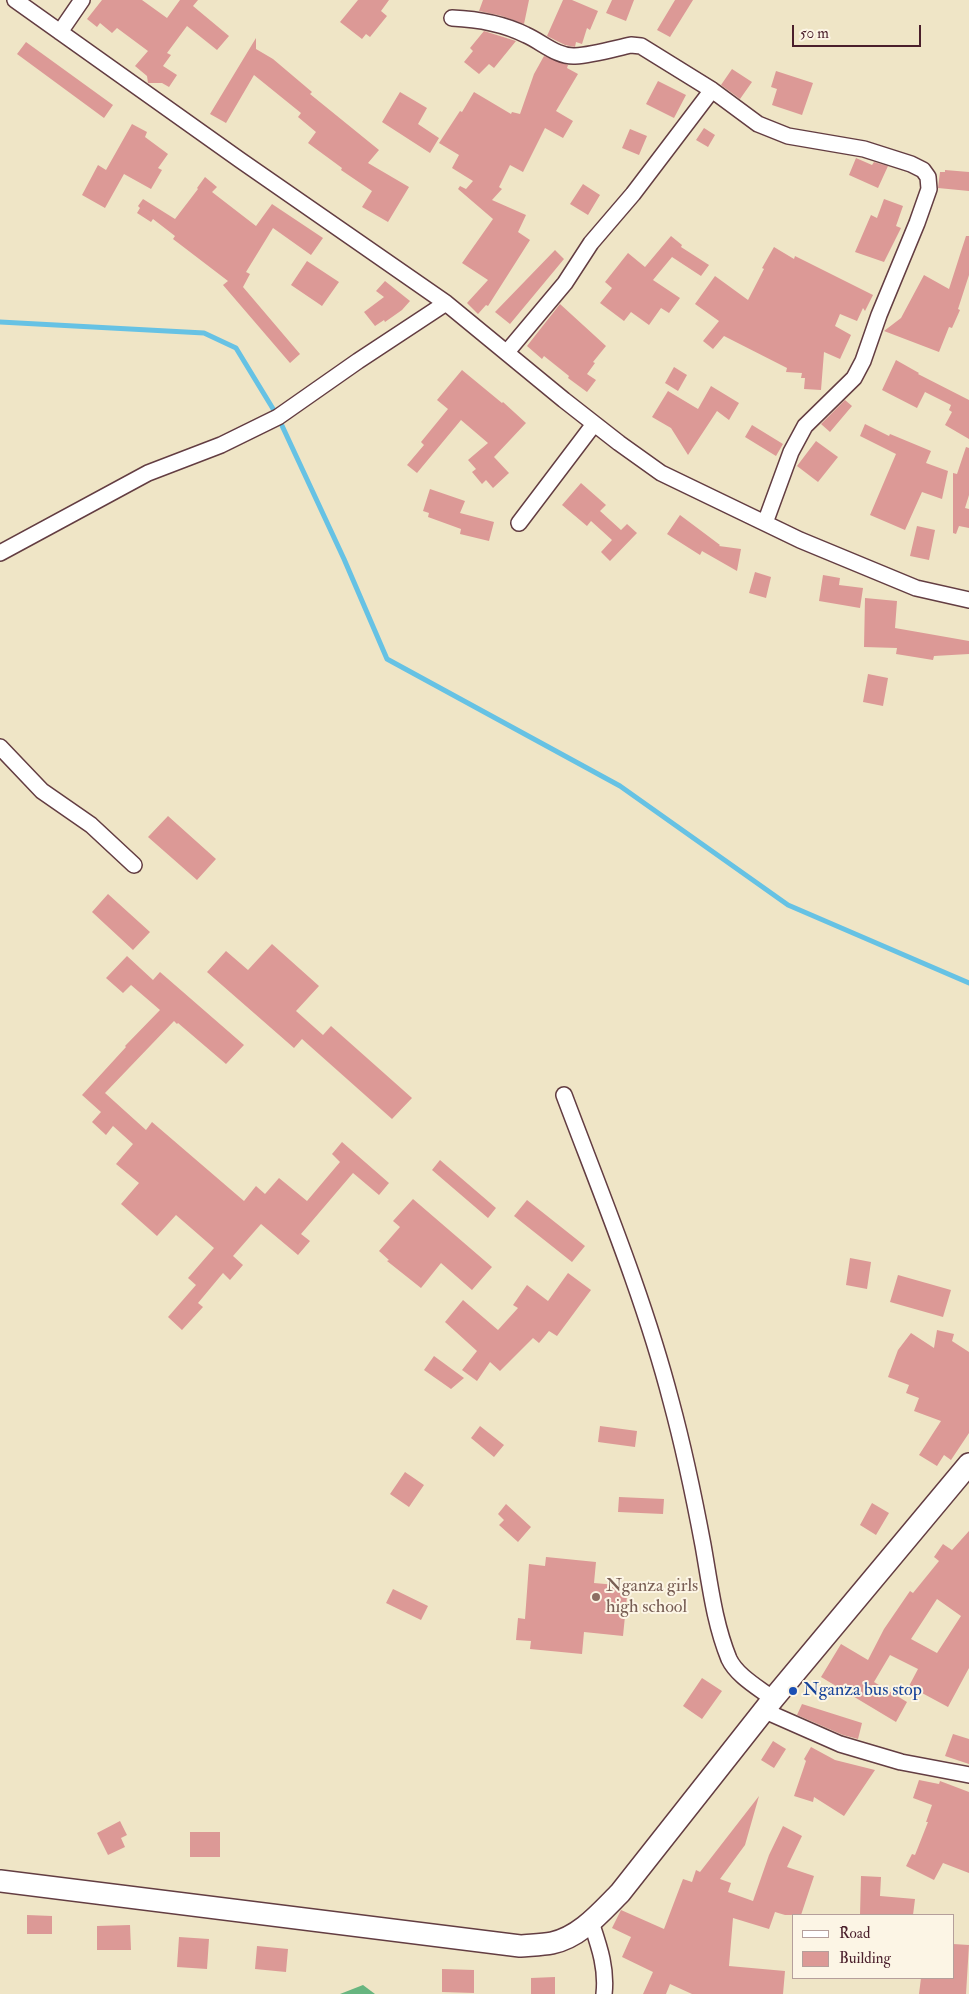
<!DOCTYPE html>
<html>
<head>
<meta charset="utf-8">
<style>
  body { margin:0 }
  #map { position:relative; width:969px; height:1994px; overflow:hidden; background:#efe5c6; font-family:"IM FELL Double Pica",serif }
  canvas { display:block }
  .legend { position:absolute; left:792px; top:1914px; width:162px; height:65px; box-sizing:border-box; background:#fcf5e5; border:1px solid #b59f9b; margin:0; padding:6px 9px; list-style:none; font-size:15px; color:#4a1f2b }
  .legend li { display:flex; align-items:center; gap:10px; height:25px }
  .legend b { width:25px; border:1px solid #b59f9b }
  .scale { position:absolute; left:792px; top:25px; width:129px; height:22px; box-sizing:border-box; border:2px solid #4a1f2b; border-top:0; padding-left:6px; font-size:15px; line-height:18px; white-space:nowrap; color:#4a1f2b; -webkit-text-stroke:4px #fcf5e5; paint-order:stroke }
</style>
</head>
<body>
<div id="map">
<canvas width="969" height="1994"></canvas>
<ul class="legend">
<li><b style="height:6px;background:#fff"></b>Road</li>
<li><b style="height:14px;background:#dc9996"></b>Building</li>
</ul>
<div class="scale">50 m</div>
</div>
<script>
const context = document.querySelector('canvas').getContext('2d');
context.lineJoin = 'round';
function paint(path, color) { context.fillStyle = color; context.fill(path, 'evenodd'); }
function trace(path, color, width, dash) { context.strokeStyle = color; context.lineWidth = width; context.lineCap = dash ? 'butt' : 'round'; context.setLineDash(dash || []); context.stroke(path); }
function drawText(font, color, halo, rows, align = 'center') {
  context.font = font + ' "IM FELL Double Pica",serif'; context.lineWidth = 4; context.setLineDash([]); context.textBaseline = 'middle'; context.strokeStyle = halo; context.fillStyle = color; for (const [text, x, y, turn = 0] of rows) {
    context.save(); context.translate(x, y); context.rotate((+turn || 0) * Math.PI / 180); context.textAlign = isNaN(turn) ? turn : align; if (halo) context.strokeText(text, 0, 0); context.fillText(text, 0, 0); context.restore();
  }
}
paint(new Path2D(`
  M363,1985L375,1994H340Z`), '#67b57f');
trace(new Path2D(`
  M0,322L204,333L236,348L278,417L344,559L387,659L620,786L788,905L969,983`), '#66c2e4', 5);
paint(new Path2D(`
  M102,0H142L167,18L180,0H198L193,6L229,36L217,50L187,26L167,53L171,55L163,66L177,75L169,87L162,83H148L147,76L135,66L148,51L117,28L112,33L100,23L97,27L87,19Z
  M358,0H389L381,11L387,16L370,37L366,34L362,39L340,22Z
  M483,0H529L524,24L502,16L479,11Z
  M563,0H572L598,11L590,30L587,28L582,44L576,42L575,47L565,45L547,36Z
  M612,0H634L626,21L606,13Z
  M675,0H693L670,37L657,30Z
  M484,31L516,41L494,68L489,64L479,74L464,62L473,51L470,48Z
  M256,38V49L273,59L312,92L310,94L379,150L368,163L409,187L388,222L362,207L372,191L341,170L342,168L308,143L316,132L298,117L301,113L254,75L226,123L210,114Z
  M26,42L113,105L104,118L17,54Z
  M544,56L568,65L567,68L578,74L556,111L573,121L563,138L545,128L523,172L510,165L499,187L502,189L492,200L526,215L518,232L530,240L488,306L486,305L478,314L467,303L488,280L462,263L493,219L458,189L460,186L466,189L473,181L452,168L459,155L439,143L460,111L462,112L474,92L511,114L512,112L520,114L534,74Z
  M732,69L752,82L740,99L721,85Z
  M776,71L813,83L802,115L772,105L777,89L771,87Z
  M658,81L686,95L674,118L646,104Z
  M400,92L427,108L418,124L439,138L430,153L382,122Z
  M132,124L147,132L145,137L168,154L158,168L162,170L151,189L124,174L105,208L82,195L98,165L106,170Z
  M704,128L715,135L708,147L696,140Z
  M630,129L647,136L639,155L622,148Z
  M856,158L872,165L874,162L888,166L878,188L849,175Z
  M945,170L969,172V191L938,188L940,172H945Z
  M205,177L217,187L212,192L256,226L272,204L323,238L311,255L273,228L246,272L250,274L243,287L300,354L290,363L223,285L228,281L173,239L175,236L153,219L151,222L137,213L140,208L138,206L143,199L175,219L198,189L197,188Z
  M583,184L600,195L588,215L570,204Z
  M884,199L903,206L896,226L901,228L884,262L855,252L871,215L877,218Z
  M671,236L682,245L681,247L709,265L701,276L672,257L653,280L680,298L669,313L661,308L649,325L631,312L624,321L600,303L612,288L605,282L628,253L645,267Z
  M966,236H969V275L958,309L960,310L952,328L949,327L939,352L884,331L901,318L924,275L949,289Z
  M774,247L794,259L795,256L873,295L865,311L863,308L857,321L840,314L835,326L851,335L840,359L824,352L821,390L804,389L805,378H801L802,373L786,372L787,368L724,336L713,349L703,341L719,321L695,304L715,276L748,300L764,269L762,268Z
  M555,250L564,259L510,324L495,312Z
  M307,261L339,282L322,306L291,285Z
  M385,281L410,301L402,310L385,322L384,320L375,326L364,312L384,297L376,291Z
  M560,304L606,346L593,362L595,363L587,374L596,380L587,392L568,378L569,376L544,356L542,359L527,346Z
  M896,360L919,373L918,374L969,400V439L945,425L952,412L949,410L951,405L925,392L917,408L882,390Z
  M674,367L687,375L678,391L665,383Z
  M462,370L502,403L503,402L526,423L494,457L509,473L493,488L486,480L482,484L472,472L476,469L468,460L488,443L461,420L417,473L407,465L424,445L421,442L448,409L437,400Z
  M711,386L739,403L729,420L717,411L688,455L671,428L652,417L668,391L698,409Z
  M845,400L852,406L830,432L821,424Z
  M865,424L889,436L890,434L931,451L926,463L948,471L942,499L922,492L905,530L870,515L896,454L860,436Z
  M752,425L783,444L776,456L745,437Z
  M816,441L838,457L818,482L797,466Z
  M966,447L969,448V495L965,508L969,509V528L959,526L956,534L953,533V473L957,474Z
  M581,483L606,505L600,511L621,530L627,524L637,533L610,561L601,552L612,540L591,521L587,526L562,505Z
  M430,489L465,501L460,513L494,522L489,541L460,534L461,529L428,517L429,513L423,511Z
  M680,515L720,545L719,546L741,549L737,571L702,551L700,555L667,534Z
  M917,526L935,530L929,560L910,556Z
  M755,572L771,577L766,598L749,593Z
  M823,575L840,578L839,585L863,588L860,608L819,601Z
  M865,598L897,601L895,628L969,641V654L934,656L933,660L896,654L897,648L864,647Z
  M868,674L888,678L883,706L863,702Z
  M168,816L216,859L197,880L148,837Z
  M108,894L150,932L133,950L92,912Z
  M272,944L319,986L296,1011L323,1035L331,1026L412,1098L392,1119L302,1039L294,1048L207,972L226,951L248,970Z
  M127,956L153,980L160,972L244,1045L226,1064L178,1023L177,1024L174,1021L105,1093L146,1130L152,1122L244,1201L256,1186L265,1194L279,1178L307,1201L340,1162L332,1154L342,1142L389,1183L379,1195L353,1173L301,1234L310,1241L298,1255L261,1224L233,1256L243,1265L230,1280L223,1273L198,1303L203,1307L182,1330L168,1317L196,1285L188,1278L214,1248L176,1215L157,1236L121,1204L139,1183L116,1164L133,1144L113,1126L106,1135L92,1122L101,1112L82,1095L126,1047L125,1046L160,1010L131,985L123,993L106,978Z
  M440,1160L496,1208L488,1218L432,1170Z
  M413,1199L492,1267L472,1290L441,1263L421,1288L387,1261L389,1260L379,1251L400,1227L393,1221Z
  M527,1200L585,1246L572,1262L514,1216Z
  M850,1258L871,1262L867,1289L846,1285Z
  M568,1273L591,1290L557,1336L549,1331L539,1343L533,1338L500,1371L490,1362L477,1381L462,1370L477,1351L445,1322L463,1300L498,1330L518,1308L513,1305L527,1285L548,1301Z
  M898,1275L951,1290L943,1317L890,1302Z
  M937,1330L954,1334L952,1341L969,1352V1433L951,1460L944,1455L937,1466L919,1455L941,1421L914,1411L919,1398L906,1393L909,1385L888,1377L898,1350L911,1333L934,1348Z
  M434,1356L464,1378L451,1389L424,1370Z
  M480,1426L504,1445L494,1457L471,1438Z
  M600,1426L637,1431L635,1447L598,1442Z
  M405,1472L424,1485L409,1507L390,1494Z
  M619,1497L664,1499L663,1514L618,1512Z
  M872,1503L889,1513L876,1535L860,1525Z
  M506,1504L531,1527L518,1542L499,1525L504,1520L498,1514Z
  M969,1531V1668L948,1707L909,1686L918,1669L890,1655L874,1682L907,1702L896,1722L821,1677L841,1644L868,1660L884,1629L910,1591L913,1593L939,1561L934,1557L943,1544L952,1550ZM937,1599L961,1616L937,1653L911,1639Z
  M546,1557L596,1562L594,1583L628,1586L623,1636L584,1632L582,1654L530,1649L531,1641L516,1640L518,1618L525,1619L529,1564L545,1566Z
  M393,1589L428,1606L421,1620L386,1603Z
  M702,1678L722,1691L702,1719L683,1706Z
  M802,1704L862,1723L858,1739L843,1735L797,1715Z
  M953,1734L969,1739V1764L945,1756Z
  M773,1741L786,1749L774,1768L761,1760Z
  M811,1747L835,1760L875,1770L844,1816L814,1797L813,1802L794,1796L806,1761L804,1759Z
  M919,1780L939,1784L940,1781L969,1792V1873L943,1863L934,1880L906,1866L912,1854L915,1855L928,1822H926L932,1805L913,1798Z
  M759,1796L745,1845L720,1879L731,1883L728,1892L753,1901L769,1855L783,1826L802,1836L787,1867L814,1876L801,1915H785L775,1912L769,1929L733,1918L729,1966L785,1971L783,1994H692L670,1984L666,1994H643L653,1972L622,1957L631,1937L612,1928L621,1910L664,1929L683,1879L692,1882L696,1870L700,1872Z
  M120,1821L127,1835L121,1838L125,1847L108,1855L97,1833Z
  M190,1832H220V1857H190Z
  M861,1876L881,1877L880,1896L915,1899L913,1915H860Z
  M27,1915L52,1916V1934H27Z
  M130,1925L131,1950H97V1926Z
  M179,1937L209,1939L207,1969L177,1967Z
  M953,1944L969,1945L966,1994H919L921,1978H953Z
  M257,1946L288,1949L286,1972L255,1969Z
  M442,1969L474,1970V1993L442,1992Z
  M555,1977V1994H531V1978Z`), '#dc9996');
const street = new Path2D(`
  M15,0L240,160L446,303L564,400L619,443L661,473L800,540L916,588L969,600
  M452,18C476,19 504,24 526,35C542,42 557,57 575,56C593,55 613,49 631,45L641,46L712,90L758,124L788,136L864,149L911,164L923,170L928,177L929,189L917,223L879,315L863,361L854,378L805,426L791,452L765,523
  M60,32L82,0
  M507,352L565,283L591,243L633,194L712,90
  M519,523L594,424
  M0,553L148,473L221,445L278,417L358,361L446,303
  M0,747L42,791L91,825L134,865
  M564,1095C602,1196 644,1297 671,1401C684,1449 694,1497 703,1545C710,1584 714,1622 729,1659C737,1676 759,1688 773,1699
  M765,1711L840,1744L901,1762L969,1775
  M591,1922C599,1946 607,1968 604,1994`);
const secondary = new Path2D(`
  M0,1881L520,1946C530,1945 542,1945 552,1943C580,1937 600,1913 620,1893L773,1699L969,1464`);
trace(street, '#633d42', 18);
trace(secondary, '#633d42', 24);
trace(street, '#fff', 15);
trace(secondary, '#fff', 21);
for (const [x, y, r, color] of [
  [596,1597,5,"#8d6e63"],
  [793,1691,5,"#1a4fb4"]
]) { const dot = new Path2D(); dot.arc(x, y, r, 0, 2 * Math.PI); context.fillStyle = color; context.fill(dot); trace(dot, '#fcf5e5', 2); }
drawText('18px', '#785e54', '#fcf5e5', [
  ["Nganza girls",606,1587],
  ["high school",606,1608]
], 'left');
drawText('18px', '#164399', '#fcf5e5', [
  ["Nganza bus stop",803,1691]
], 'left');
</script>
</body>
</html>
